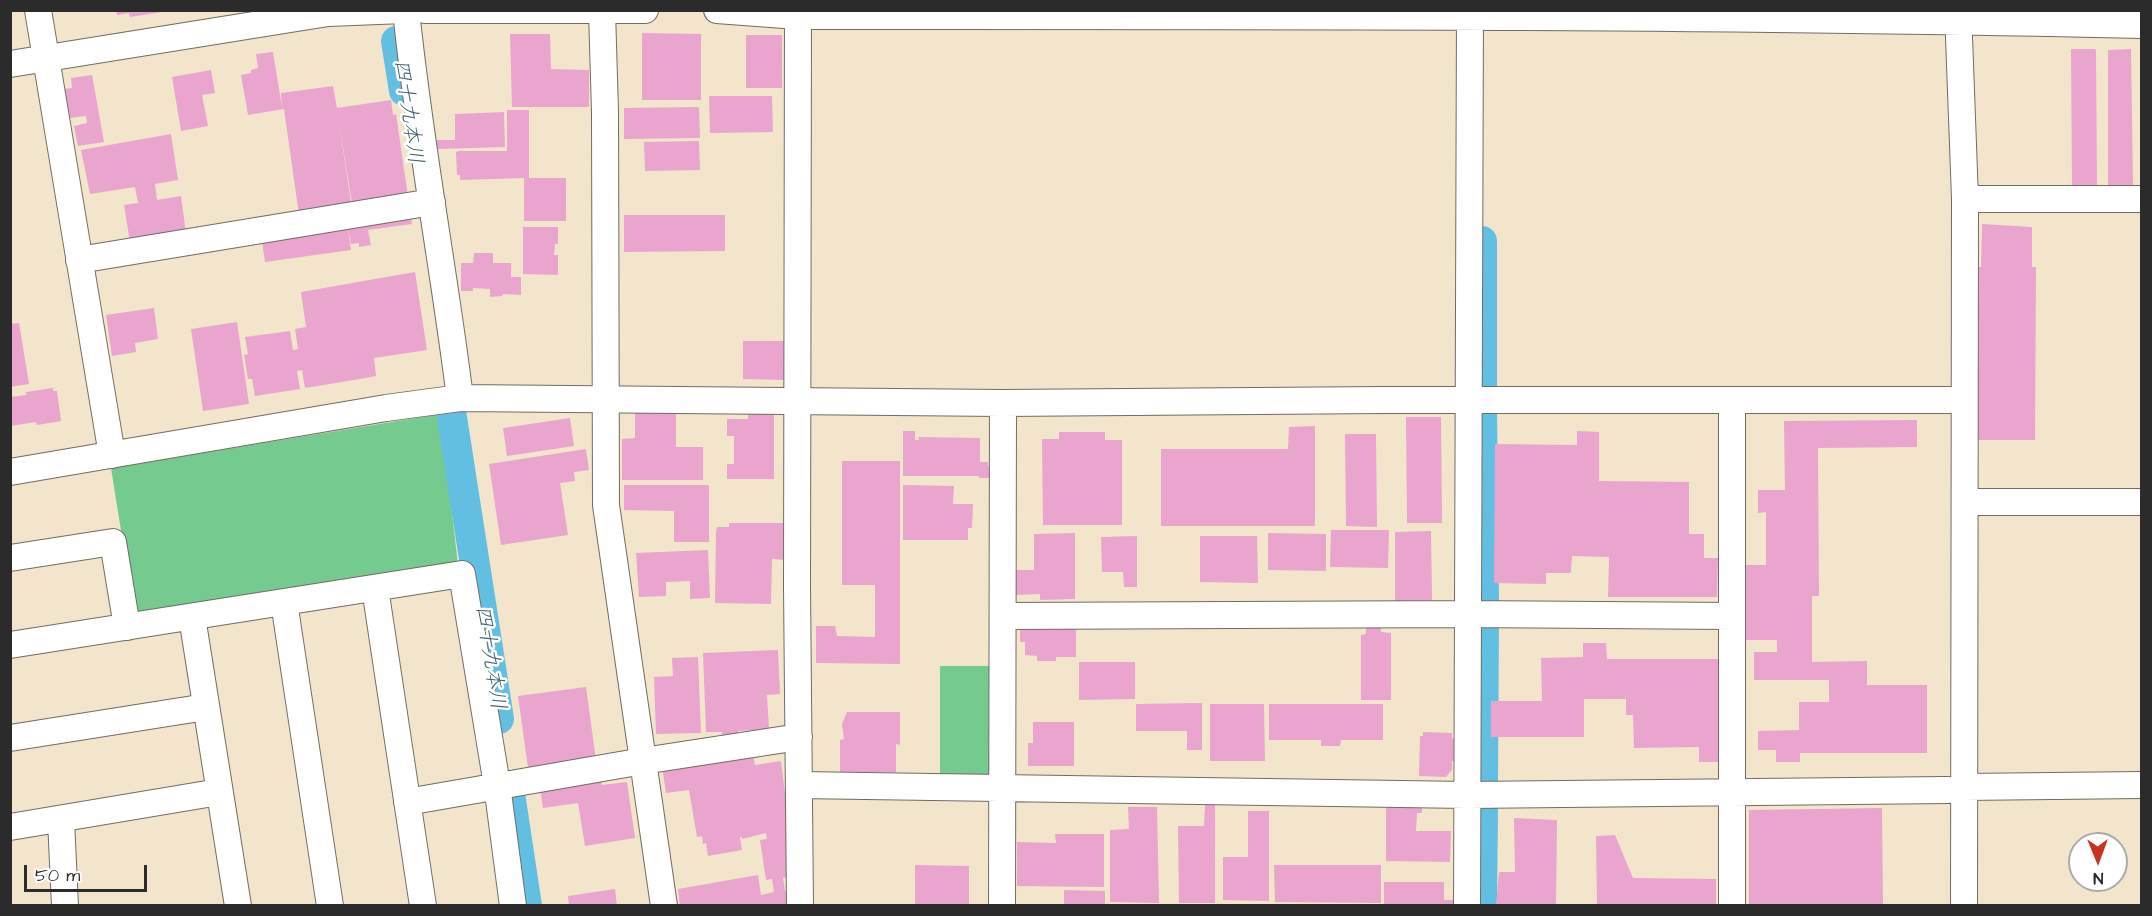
<!DOCTYPE html>
<html>
<head>
<meta charset="utf-8">
<style>
  body { margin:0 }
  #map { position:relative; width:2152px; height:916px; overflow:hidden; background:#f2e5cc; font-family:"Architects Daughter",sans-serif }
  canvas { display:block }
  .frame { position:absolute; inset:0; border:12px solid #2b2b2b; pointer-events:none }
  .north { position:absolute; left:2068px; top:832px; width:60px; height:60px; box-sizing:border-box; background:#fff; border:2px solid #aaa; border-radius:50%; rotate:179deg; font-size:16px; font-weight:700; line-height:24px; text-align:center; color:#2b2b2b }
  .north::after { content:''; display:block; margin:auto; width:21px; height:27px; background:#c8321e; clip-path:polygon(50% 0,100% 100%,50% 72%,0 100%) }
  .scale { position:absolute; left:24px; top:865px; width:123px; height:27px; box-sizing:border-box; border:3px solid #2b2b2b; border-top:0; padding-left:8px; font-size:18px; line-height:21px; white-space:nowrap; color:#2b2b2b; -webkit-text-stroke:4px #fff; paint-order:stroke }
</style>
</head>
<body>
<div id="map">
<canvas width="2152" height="916"></canvas>
<div class="frame"></div>
<div class="north">N</div>
<div class="scale">50 m</div>
</div>
<script>
const context = document.querySelector('canvas').getContext('2d');
context.lineJoin = 'round';
function paint(path, color) { context.fillStyle = color; context.fill(path, 'evenodd'); }
function trace(path, color, width, dash) { context.strokeStyle = color; context.lineWidth = width; context.lineCap = dash ? 'butt' : 'round'; context.setLineDash(dash || []); context.stroke(path); }
function drawText(font, color, halo, rows, align = 'center') {
  context.font = font + ' "Architects Daughter","Klee One",sans-serif'; context.lineWidth = 5; context.setLineDash([]); context.textBaseline = 'middle'; context.strokeStyle = halo; context.fillStyle = color; for (const [text, x, y, turn = 0] of rows) {
    context.save(); context.translate(x, y); context.rotate((+turn || 0) * Math.PI / 180); context.textAlign = isNaN(turn) ? turn : align; if (halo) context.strokeText(text, 0, 0); context.fillText(text, 0, 0); context.restore();
  }
}
paint(new Path2D(`
  M440,414L458,564L139,616L134,612L111,468Z
  M940,666H990V780L940,779Z`), '#75cb8f');
trace(new Path2D(`
  M396,41L404,91
  M1482,241V386
  M1482,407L1484,600
  M451,411L499,719
  M1483,780L1484,621
  M511,800L527,906
  M1482,906L1483,809`), '#63bfe1', 30);
paint(new Path2D(`
  M116,10H162V12L130,17L129,13L117,15Z
  M642,33L701,34V100H642Z
  M510,34H550L551,69L589,70V107H512Z
  M746,35H782V88H746Z
  M2071,49H2095L2096,51L2097,186H2095V189H2072Z
  M2131,49L2133,187L2108,189V50Z
  M273,52L282,107L281,93L333,86L337,108L391,100L393,115L396,114L412,224L368,230L371,245L359,247V243L351,244L348,227L351,250L265,262L259,221L299,215L284,109L248,115L241,75L251,73V70L258,68L256,54ZM338,116L355,222H354Z
  M211,70L215,93L202,95L208,126L181,131L172,77Z
  M92,75L104,142L78,146L74,126L87,123L86,116L69,118L64,89L72,88L71,78Z
  M709,96H772L773,132L710,133Z
  M699,107L700,138L624,139V108Z
  M507,110H529V178H566V221H524V178L460,180V175H457L456,152L459,151H507Z
  M504,112L505,147L437,149V140H455V114Z
  M171,134L178,180L155,184L157,200L181,196L186,233L130,242L124,205L138,203L135,187L90,194L81,150Z
  M699,141L700,170L645,171L644,142Z
  M624,215H725V251L624,252Z
  M1982,224L2032,227V267H2036L2035,440H1977L1978,267H1981Z
  M523,227H558V244H555L554,255H558V275L523,274Z
  M474,253H493V263H511V277H521V295L503,294L502,296L490,297V289L473,288V291H461V263H473Z
  M415,272L427,350L374,358L376,376L354,380L305,388L302,370L297,371L300,389L255,396L252,379H248L244,355L248,354L245,337L290,331L293,350L298,349L295,329L306,327L301,292Z
  M154,308L158,339L135,343L136,352L112,356L106,315Z
  M237,322L249,404L203,411L191,329Z
  M19,323L29,384L10,387V324Z
  M743,341H785V380L743,379Z
  M53,388V391H57L61,421L37,425L36,422L10,426V397L26,395V392Z
  M635,410H676V447H703V480H622V439L635,438Z
  M748,413H774V479H727V464H734V436H727V419H748Z
  M1406,417H1441L1442,523H1407Z
  M570,418L574,446L507,456L503,428Z
  M1917,420V447L1818,448L1819,596H1812V662L1867,661V685H1927V753H1800V762H1776V750H1758V731L1799,730V702H1829V680H1754V652H1777V640H1745L1744,565H1766V512L1758,513V490H1785L1784,421Z
  M1315,426V526H1161V449H1288L1289,427Z
  M903,431H915V440H919L918,437L980,438V462H988V466H991V478H979V476H903Z
  M1577,431L1599,432V481L1689,482V534H1704V558H1718L1717,597H1608L1609,557L1572,556L1571,573H1546V584L1494,583L1495,444L1577,445Z
  M1059,432H1105V440H1122V525H1043L1042,439H1059Z
  M1345,434H1376L1377,527L1346,526Z
  M586,449L589,470L574,472L575,481L560,483L568,535L501,545L489,464Z
  M842,461H900V664L816,663V626H835L837,636L875,637V585H842Z
  M624,485H709V542H674V511L624,510Z
  M903,485L954,486L953,504H973L972,528H968V540H903Z
  M729,523H786V560L772,559L771,604L715,603L716,532L717,527H729Z
  M1331,530H1389L1388,568L1330,567Z
  M1431,531L1432,600L1395,601V532Z
  M1075,533V599L1040,600V594L1015,595V570H1034V534Z
  M1268,533L1326,534V571L1268,570Z
  M1137,536V587H1124L1123,572H1102L1101,537Z
  M1200,536H1257L1258,583L1200,582Z
  M708,550L710,598L690,599V581L666,582V596L639,597L636,553Z
  M1020,627H1076V657H1056V661H1037V656L1025,655V642H1020Z
  M1366,627H1381V632L1391,633V700H1361V635L1366,634Z
  M1583,643H1606L1607,659H1721V762H1699V747L1634,748L1633,715H1626V699H1584V737H1491V701H1542L1541,658L1583,657Z
  M778,650L780,694L767,695L769,729L738,731V734L722,735V732H706L703,653Z
  M698,657L701,733L656,734L654,677L673,676L672,658Z
  M1079,662H1135V699L1079,700Z
  M586,687L599,782H601L602,785L627,782L635,838L585,846L578,803L543,808L537,766L528,768L518,696Z
  M1202,703V750H1187V731H1136V704Z
  M1210,704H1264L1265,761H1210Z
  M1269,704H1383V740H1341L1340,746H1321V740H1269Z
  M847,712H900V745L896,744V772H847V778H840V740L844,739L842,724Z
  M1033,722H1074V766H1028V743H1033Z
  M1423,732L1452,733V738L1456,739L1454,761H1452V770L1446,777L1419,776L1420,736H1423Z
  M753,754L755,765L781,761L790,834L793,876L783,878L785,891H789L792,906H680L678,889L758,875L761,895L774,892L772,879L766,880L760,840L767,839L766,833L742,839V837H740L742,850L708,856L706,843L703,844L702,836L697,837L689,790L666,793L663,773L665,768Z
  M1386,804H1422V813H1417L1416,831H1451L1450,862L1386,861Z
  M1205,805H1215V903H1179L1178,826H1204Z
  M1128,807H1157L1159,903L1110,902V830L1129,829Z
  M1882,808L1883,906H1749V810Z
  M1248,811H1269V901L1223,900V857H1248Z
  M1514,818L1557,820L1556,905H1496L1499,872H1515Z
  M1055,834H1104V887L1017,886V842L1056,843Z
  M1615,835L1633,878L1716,879V906H1597L1596,836Z
  M915,865L969,866V906H915Z
  M1274,865H1381V903L1275,902Z
  M1384,882H1444V900H1454V906H1384Z
  M615,889L617,906H569L568,896Z
  M1064,890L1105,891V906H1064Z`), '#e9a5ce');
const minor = new Path2D(`
  M38,10L112,455
  M406,10C419,140 444,269 460,398
  M425,10H645
  M717,10L798,16C1246,16 1694,15 2142,25
  M798,10L797,587L800,906
  M1958,10L1965,199L1964,906
  M10,64L328,13L404,10
  M1965,199H2142
  M79,260L432,202
  M1732,400V906
  M10,472L386,408L460,398L1003,403L1383,400H1949
  M1965,502H2142
  M10,558L113,542L127,627
  M375,588L423,906
  M284,602L330,906
  M1003,616L1467,614L1732,616
  M192,617L238,906
  M10,645L462,574L497,785L513,906
  M10,738L206,707
  M799,785L1467,795L1948,790
  M1964,787L2142,785
  M407,802L643,761L606,505L605,112L602,11
  M61,820L65,906
  M10,827L219,792
  M664,906L643,761L799,737
  M1002,906L1003,403
  M1467,906L1470,10`);
trace(minor, '#716c63', 28);
trace(minor, '#fff', 26);
drawText('italic 21px', '#3f5f6b', '#fff', [
  ["四十九本川",407,112,82],
  ["四十九本川",489,658,81]
]);
</script>
</body>
</html>
